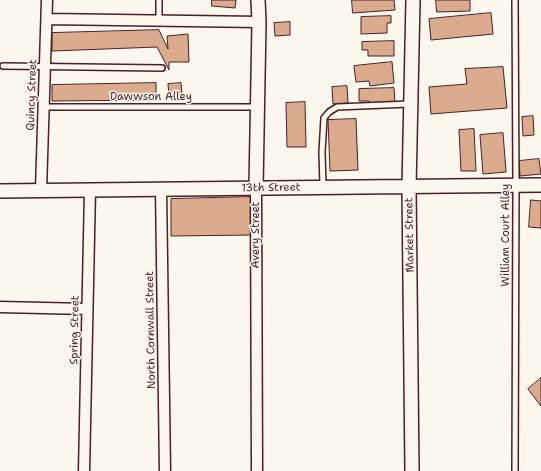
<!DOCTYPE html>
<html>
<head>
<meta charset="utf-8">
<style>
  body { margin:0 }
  canvas { display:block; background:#fbf7ec }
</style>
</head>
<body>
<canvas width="541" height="471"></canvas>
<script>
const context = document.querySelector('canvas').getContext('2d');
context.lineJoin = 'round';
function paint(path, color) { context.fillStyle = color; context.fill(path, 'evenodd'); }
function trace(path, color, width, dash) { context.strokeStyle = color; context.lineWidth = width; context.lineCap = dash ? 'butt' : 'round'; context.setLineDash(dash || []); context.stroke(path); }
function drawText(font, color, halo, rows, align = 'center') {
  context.font = font + ' "Shantell Sans",sans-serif'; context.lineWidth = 3; context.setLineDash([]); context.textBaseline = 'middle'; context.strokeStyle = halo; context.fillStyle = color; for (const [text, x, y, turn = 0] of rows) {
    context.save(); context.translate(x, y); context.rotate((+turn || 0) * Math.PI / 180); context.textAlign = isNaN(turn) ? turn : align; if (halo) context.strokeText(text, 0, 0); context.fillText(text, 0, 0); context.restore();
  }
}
const building = new Path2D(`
  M212,0H236L235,8L212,6Z
  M352,0H394L395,10L353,13Z
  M436,0H470V11L437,12Z
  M491,13L493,34L431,40L429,19Z
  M391,16V23H387V33L361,34V17Z
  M290,22V35L275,36L274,23Z
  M159,30L168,49L167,36L188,34L189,62H169V70L157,47L52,51V33Z
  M394,41V56H368V50H362V42Z
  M392,62L394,83L370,86L369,81L356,82L354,66Z
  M503,67L507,108L431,114L429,87L467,84L465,69Z
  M156,83V100L52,101V85Z
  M181,83L182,94L169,95L168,84Z
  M347,86L348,103L333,104L332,87Z
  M394,88L395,103L369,104V101H359V89Z
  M305,102L306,147H287L286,103Z
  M533,116L534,135L523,136L522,117Z
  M356,119L358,170L330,171L328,120Z
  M474,129L476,171H461L459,130Z
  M503,133L506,172L483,174L480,135Z
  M539,159L541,174L520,176L519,161Z
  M251,197L252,235L171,236V199Z
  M531,200L541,201V228L529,227Z
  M541,378V406L528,389Z`);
paint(building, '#daab8c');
trace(building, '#4a1f2b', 1);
const service = new Path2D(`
  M159,0V20
  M3,66L162,68
  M44,107H256
  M323,186L322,152L324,118L329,112L337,107L409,104
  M515,471L516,185L515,0`);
const minor = new Path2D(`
  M47,19L259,22
  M256,188L257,471
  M161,189L165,471
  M41,190L47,0
  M0,307L87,309
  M84,471L90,190`);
const tertiary = new Path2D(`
  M256,188L259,22L258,0
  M0,191L541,185
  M412,471L409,187L413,0`);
trace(service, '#4a1f2b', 8);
trace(minor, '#4a1f2b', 13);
trace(tertiary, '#4a1f2b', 16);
trace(service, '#fbf7ec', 5);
trace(minor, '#fbf7ec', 10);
trace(tertiary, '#fbf7ec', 13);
drawText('11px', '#4a1f2b', '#fbf7ec', [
  ["Quincy Street",32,95,-88],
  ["Dawwson Alley",151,97],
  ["13th Street",271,188,-1],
  ["Avery Street",256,235,-90],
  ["Market Street",410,235,-91],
  ["William Court Alley",506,235,-90],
  ["Spring Street",75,330,-89],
  ["North Cornwall Street",151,330,-91]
]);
</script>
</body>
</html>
